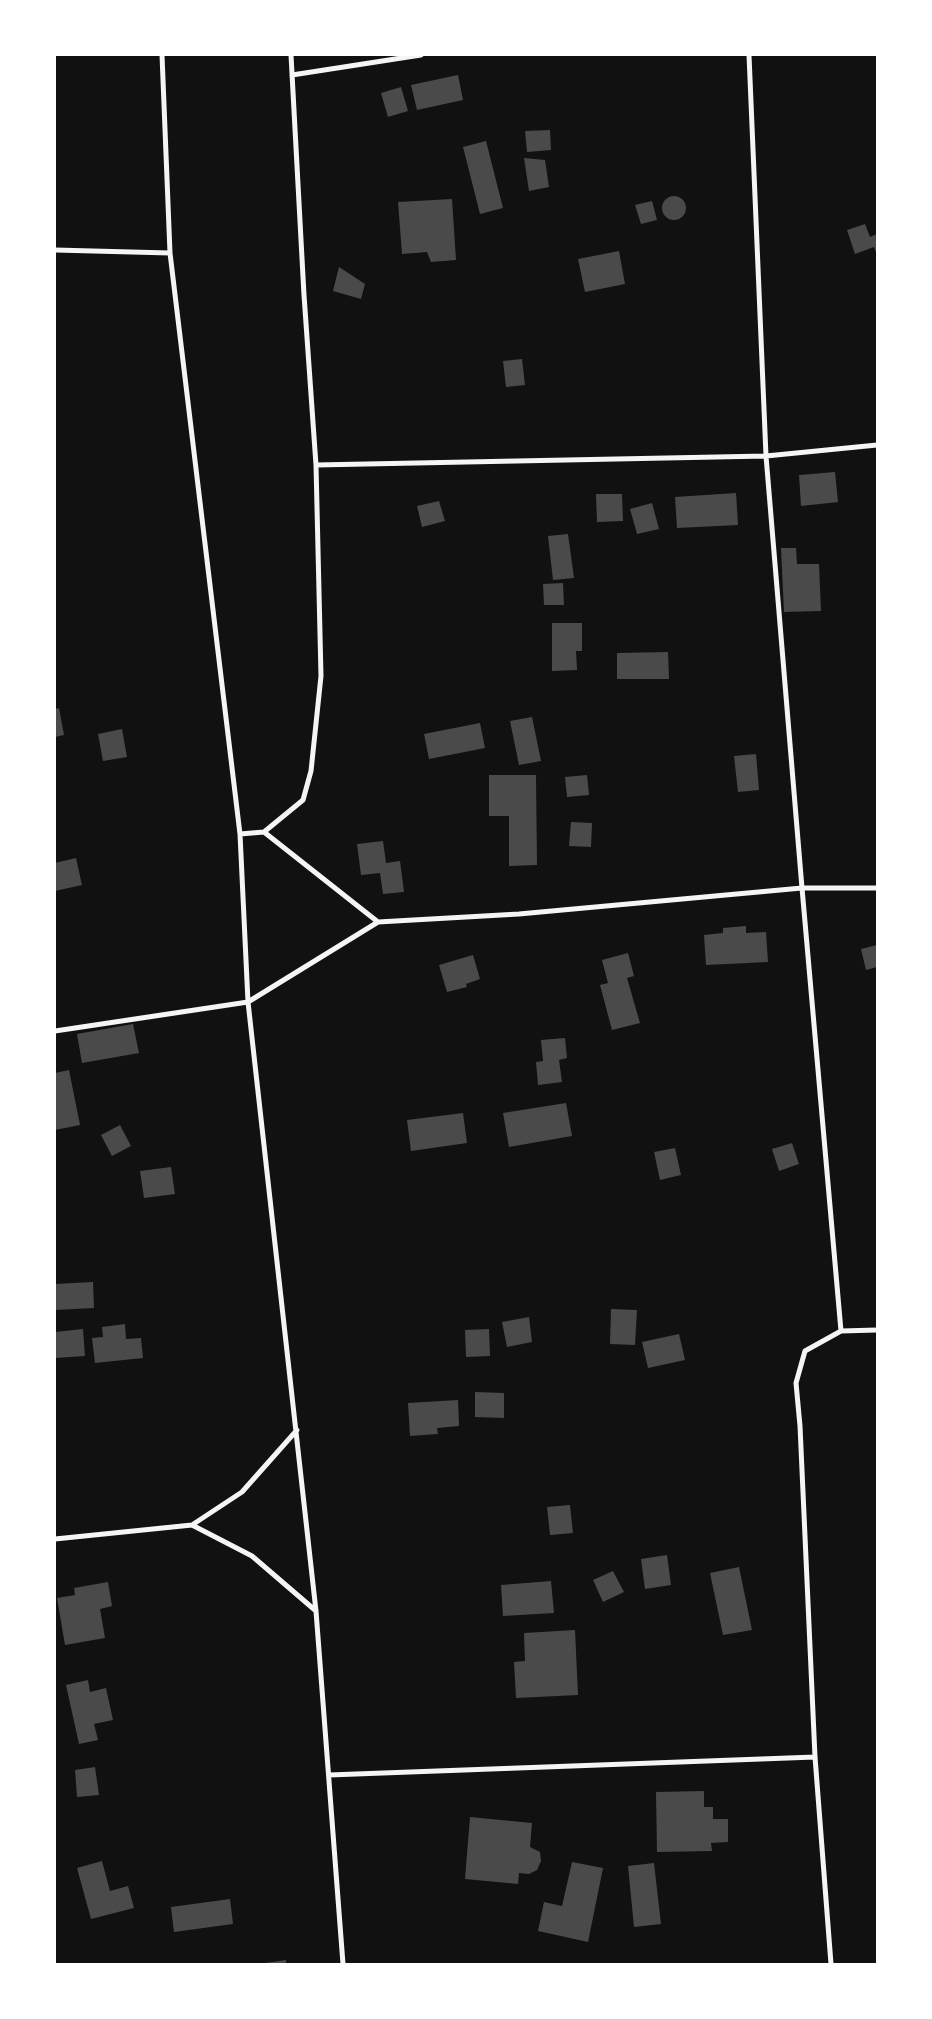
<!DOCTYPE html>
<html>
<head>
<meta charset="utf-8">
<style>
  body { margin:0 }
  #map { position:relative; width:932px; height:2019px; overflow:hidden; background:#111; font-family:Figtree,sans-serif }
  canvas { display:block }
  .frame { position:absolute; inset:0; border:56px solid #fff; pointer-events:none }
</style>
</head>
<body>
<div id="map">
<canvas width="932" height="2019"></canvas>
<div class="frame"></div>
</div>
<script>
const context = document.querySelector('canvas').getContext('2d');
context.lineJoin = 'round';
function paint(path, color) { context.fillStyle = color; context.fill(path, 'evenodd'); }
function trace(path, color, width, dash) { context.strokeStyle = color; context.lineWidth = width; context.lineCap = dash ? 'butt' : 'round'; context.setLineDash(dash || []); context.stroke(path); }
paint(new Path2D(`
  M458,75L463,100L417,110L411,85Z
  M401,87L408,111L388,117L381,93Z
  M550,130L551,150L527,152L525,131Z
  M486,141L503,208L480,214L463,147Z
  M524,158L545,160L549,187L529,191Z
  M662 208a12 12 0 1 1 24 0a12 12 0 1 1-24 0Z
  M452,199L456,260L431,262L427,252L402,254L398,202Z
  M652,201L657,220L641,224L635,205Z
  M865,224L870,237L877,234V255L874,247L855,254L847,230Z
  M619,251L625,284L585,292L578,259Z
  M339,267L365,284L361,299L333,291Z
  M522,359L525,385L506,387L503,361Z
  M835,472L838,502L801,506L799,475Z
  M736,493L738,525L677,528L675,497Z
  M596,494H622L623,521L597,522Z
  M439,501L445,521L422,527L417,506Z
  M652,503L659,529L637,534L630,509Z
  M568,534L574,578L553,580L548,536Z
  M781,548H796L797,564H819L821,611L784,612Z
  M563,583L564,605H544L543,584Z
  M552,623H582V651H576L577,670L552,671Z
  M668,652L669,679H617V653Z
  M59,708L64,735L55,737V709Z
  M532,717L541,761L519,765L510,721Z
  M480,723L485,748L429,759L424,734Z
  M122,729L127,757L103,761L98,734Z
  M756,754L759,790L738,792L734,756Z
  M489,775H536L537,865L509,866V816H489Z
  M587,775L589,795L567,797L565,777Z
  M571,822L592,823L591,847L569,846Z
  M383,841L386,863L400,861L404,892L383,894L380,873L361,875L357,844Z
  M76,858L82,885L55,891V863Z
  M746,926V933L766,932L768,962L706,965L704,935L723,933V928Z
  M877,945V967L866,970L861,949Z
  M628,953L634,976L627,978L640,1023L612,1030L600,985L608,983L602,960Z
  M473,955L480,979L466,984L467,987L447,992L439,965Z
  M133,1024L139,1053L82,1063L77,1034Z
  M565,1038L567,1058L559,1060L562,1082L538,1085L536,1062L543,1061L541,1040Z
  M69,1070L80,1125L55,1130V1073Z
  M566,1103L572,1136L509,1147L503,1113Z
  M463,1113L467,1143L411,1151L407,1120Z
  M120,1125L131,1146L112,1156L101,1135Z
  M792,1143L799,1164L779,1171L772,1149Z
  M675,1148L681,1175L660,1180L654,1152Z
  M171,1167L175,1194L144,1198L140,1171Z
  M93,1282L94,1308L55,1310V1284Z
  M611,1309L637,1310L635,1345L610,1344Z
  M529,1317L532,1342L507,1347L502,1322Z
  M125,1324L126,1339L141,1338L143,1358L95,1363L92,1338L103,1337L102,1327Z
  M83,1329L85,1356L55,1358V1332Z
  M489,1329L490,1356L466,1357L465,1330Z
  M679,1334L685,1360L648,1368L642,1342Z
  M475,1392L504,1393V1418L475,1417Z
  M458,1400L459,1426L437,1428L438,1434L410,1436L408,1403Z
  M570,1505L573,1533L550,1535L547,1507Z
  M667,1555L671,1585L645,1589L641,1559Z
  M739,1567L752,1630L723,1635L710,1573Z
  M613,1571L624,1592L603,1602L593,1580Z
  M551,1581L554,1613L503,1616L501,1585Z
  M108,1582L112,1606L100,1609L105,1638L65,1645L57,1598L75,1595L74,1588Z
  M575,1630L578,1695L516,1698L514,1662L525,1661L524,1633Z
  M88,1680L90,1692L106,1688L113,1720L94,1724L98,1740L79,1744L66,1685Z
  M95,1767L99,1795L77,1797L75,1770Z
  M704,1791V1807H713V1819H728V1842L711,1843L712,1851L657,1852L656,1792Z
  M470,1817L532,1823L530,1847L540,1852L541,1861L537,1870L529,1874L519,1873L518,1884L465,1879Z
  M102,1861L110,1891L128,1886L134,1908L91,1919L77,1868Z
  M572,1862L603,1868L588,1942L538,1931L544,1902L562,1906Z
  M654,1863L661,1924L634,1927L628,1866Z
  M230,1899L233,1924L174,1932L171,1907Z
  M286,1960V1964H266L265,1963Z`), '#4a4a4a');
trace(new Path2D(`
  M162,55L170,253L240,834L248,1002L316,1611L343,1964
  M749,55L766,456L802,888L841,1331
  M292,75L421,55
  M55,250L170,253
  M316,465L766,456L877,445
  M264,832L303,800L311,771L321,676L316,465L304,295L291,55
  M240,834L264,832L378,922
  M55,1031L248,1002L378,922L519,914L802,888H877
  M192,1525L252,1556L316,1611
  M55,1539L192,1525L242,1492L297,1430
  M329,1775L815,1757
  M831,1964L815,1757L800,1426L796,1383L805,1351L841,1331L877,1330`), '#f5f5f5', 5);
</script>
</body>
</html>
